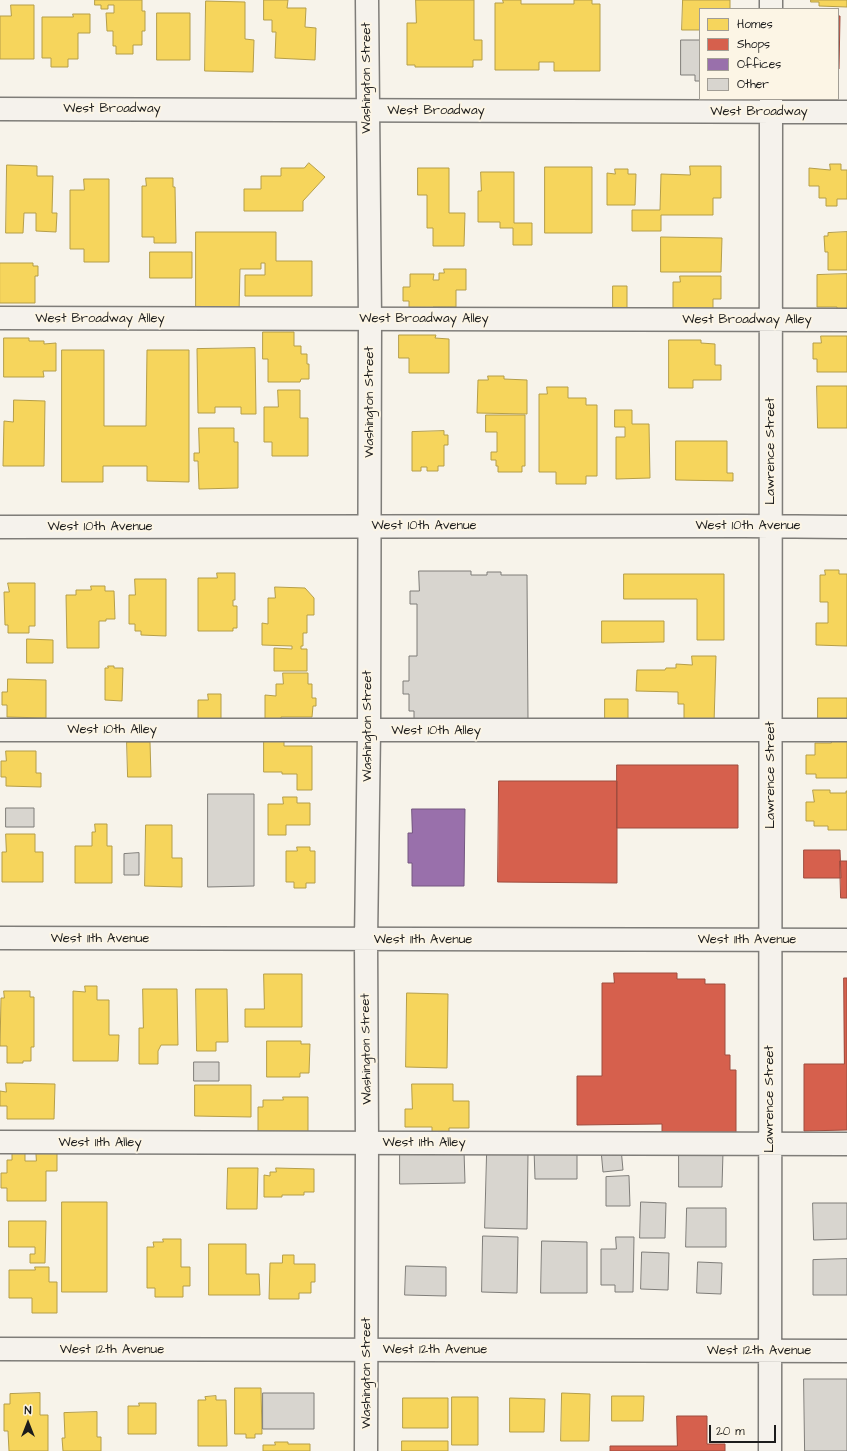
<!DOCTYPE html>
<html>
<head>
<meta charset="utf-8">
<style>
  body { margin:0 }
  #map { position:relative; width:847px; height:1451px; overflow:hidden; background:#f7f3ea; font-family:"Architects Daughter",sans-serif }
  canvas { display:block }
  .legend { position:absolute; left:699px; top:8px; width:140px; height:92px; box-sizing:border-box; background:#fcf5e5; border:1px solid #a29e95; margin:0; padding:5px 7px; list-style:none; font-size:12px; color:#1c1c1c }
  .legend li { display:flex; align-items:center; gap:8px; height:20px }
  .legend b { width:20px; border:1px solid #a29e95 }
  .north { position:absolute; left:8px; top:1403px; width:40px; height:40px; -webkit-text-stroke:3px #fcf5e5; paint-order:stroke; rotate:0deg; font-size:11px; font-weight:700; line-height:16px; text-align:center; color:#1c1c1c }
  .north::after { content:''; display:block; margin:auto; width:14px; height:18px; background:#1c1c1c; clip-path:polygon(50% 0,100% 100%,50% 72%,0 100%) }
  .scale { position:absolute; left:709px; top:1425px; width:67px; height:18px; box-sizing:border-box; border:2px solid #1c1c1c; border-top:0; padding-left:5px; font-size:12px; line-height:14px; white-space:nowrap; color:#1c1c1c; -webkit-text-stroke:3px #fcf5e5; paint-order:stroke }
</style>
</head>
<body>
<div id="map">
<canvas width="847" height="1451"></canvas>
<ul class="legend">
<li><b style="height:11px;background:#f6d55c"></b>Homes</li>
<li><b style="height:11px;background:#d6604d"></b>Shops</li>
<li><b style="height:11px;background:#9970ab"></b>Offices</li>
<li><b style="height:11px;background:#d8d5cf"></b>Other</li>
</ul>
<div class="north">N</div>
<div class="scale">20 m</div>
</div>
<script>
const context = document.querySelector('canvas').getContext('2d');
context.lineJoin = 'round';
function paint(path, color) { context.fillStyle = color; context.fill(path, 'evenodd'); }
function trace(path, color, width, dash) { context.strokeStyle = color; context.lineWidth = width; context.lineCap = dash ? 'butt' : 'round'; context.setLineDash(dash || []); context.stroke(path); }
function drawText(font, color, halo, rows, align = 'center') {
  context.font = font + ' "Architects Daughter",sans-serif'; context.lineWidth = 4; context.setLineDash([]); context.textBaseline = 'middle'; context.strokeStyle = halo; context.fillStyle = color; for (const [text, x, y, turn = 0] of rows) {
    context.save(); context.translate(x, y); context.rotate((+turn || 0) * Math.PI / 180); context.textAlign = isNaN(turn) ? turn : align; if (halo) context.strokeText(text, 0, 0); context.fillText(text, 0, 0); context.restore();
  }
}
const homes = new Path2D(`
  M95,0H142V11H145V31H142V45H133V54H116V46H113V31H107L106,13H114V5H108V9H101V5H95Z
  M264,0H288L287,8H306L305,27L316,28L315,60L275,58L276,32H272V20H264Z
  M416,0H474V40H482V60H473V67H415V65H407V23H416Z
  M503,0H521V4H574V0H592V4H600V71H554V62H539V70H495V3H503Z
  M683,0H730V9H700V30H682Z
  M811,0H847V7L819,6V2H811Z
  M206,1L245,2V39L254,40L253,72L205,71Z
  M11,5H34V59H0V16H11Z
  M157,13H190V60H157Z
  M73,14H90V33H78V59H68V67H51V58H42V17H73Z
  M309,163L325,177L303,201V211H244V189H261V176H281V168H304Z
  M830,164H841V170H847V199H837V206H826V198H819V186H809V168L830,170Z
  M7,165L37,166V176H53L52,213H57L56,232L36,231V213H24L23,233H6Z
  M690,166H721V198H713V215H661V231H632V210H660L661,174L690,175Z
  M545,167H592V233H545Z
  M418,168H449V213H465L464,246H433V228H427V195H418Z
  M615,169H628V174H636L635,205H607V173L615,174Z
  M481,172H514V223H532V245H513V228H500V222H478V191H481Z
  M146,178H173V187H175L176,243H154V237H142V186H146Z
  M84,179H109V262H84V249H70V190H84Z
  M196,232H276V261H312V296H245V275H265V263H261V269H240L239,314L196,313Z
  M847,232V270H828V252H825L824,236H828V233Z
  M661,237L722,238L721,272H661Z
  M150,252H192V278H150Z
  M0,263H33V266H38V276H35V303H0Z
  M444,269H466V290H456V307H433V311H409V301H403V287H410V274H434L433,280H439V273H444Z
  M847,274V312H837V307H817V275Z
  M680,276H721V299H713V312H673V282H680Z
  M613,286H627V311H613Z
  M263,332H294V346H301V354H307V364H309V379H301L300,382H268V359H263Z
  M399,335H436L435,338L449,339V373H409V358H399Z
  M821,336H847V372H817V359H813V343H821Z
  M4,338H29V341H44V344L56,343V371H43L44,377H4Z
  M669,340H701V343L715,344V365H721V380H693V388H669Z
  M255,348L256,414H241V407H215V413H198L197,349Z
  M62,350H104V426H146L147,350H189V482L147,481V466H103V482H62Z
  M488,376H504V379L527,380V414L477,413L478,380H488Z
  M817,386H847V428H818Z
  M547,387H568V398H586V405H597V476H586V484H556V472H539V394H547Z
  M278,390H300V418H308V456H272V442H264V407H278Z
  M14,400L45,401L44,466H3L4,421L13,422Z
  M615,410H632V424H649L650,478L616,479V437H625V427H615Z
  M486,415H525V466H522V472H498V466H496V460H491V452H497V432H486Z
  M199,428H234V442H238V488L199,489L198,461H194V453H199Z
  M444,431V435H448V445H444V466H438V471H427V467H421V471H412V432Z
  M676,441H727V473H733V481L676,480Z
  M825,570H839V574H847V646L816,645V623H828V602H820V575H825Z
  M217,573H235V600H233V606H237V628H233V631H198V578H217Z
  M624,574H724V640H697V599H624Z
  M135,579H166V636L141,635V631H135V624H129V595H135Z
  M8,583H35V626H29V633H8V625H5L4,592H9Z
  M91,586H105V591H114L115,619H106V621H99V648H67L66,595H76V590H91Z
  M275,587L305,588L314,598V615H307V633H303V646H301V649H307V671H274V648L292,649V646L262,645V623L268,624V598H275Z
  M602,621H664V642L602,643Z
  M27,639L53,640V663H27Z
  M692,656H716L714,724H684V704H678V692L636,691L637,670H665L666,668H676V664L692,665Z
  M108,666H114V668H123L122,701L105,700V668H108Z
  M283,673H308V684H312V698H316V706H313L312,717H281V720H265V695L276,696V684H283Z
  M8,679L46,680V718L7,717V705H2V692H7Z
  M208,694H221V722H198V700H208Z
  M818,698H847V722H818Z
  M605,699H628V723H605Z
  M831,739H847V778H816V774H806V755H815V743H831Z
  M264,740H284V746H312V790H297V774H282V772H264Z
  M127,742H150L151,777H128Z
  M6,751H36V773H41V787L6,786V777H1V761H6Z
  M813,790H830V793H846V791H847V830H828V826H814V821H806V802H814Z
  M283,797H297V803H310V825H286V835H268V804H283Z
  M95,824H107V846H112V883H75V846H92V832H95Z
  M146,825H172V858H182V887L145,886Z
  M6,834H35V852H43V882H2V852H6Z
  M297,847H310V851H315V883H306V888H294V882H286V851H297Z
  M264,974H302V1027H245V1009H264Z
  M85,986H97V1000H109V1035H119L118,1061H73V991L85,992Z
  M143,989H177L178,1045H161L158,1051V1064H139V1028H143Z
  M196,989H227L228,1042H216V1051H197Z
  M4,991H30V997H34V1047H31V1061H23V1063H7V1046H0L1,998H4Z
  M407,993L448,994L447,1068L406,1067Z
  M267,1041H301V1044H310L309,1073H300V1077H267Z
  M6,1083L55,1084L54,1119H7V1106H0V1091L6,1092Z
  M412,1084H453V1101H469V1128H449V1135H432V1127H405V1109H412Z
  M195,1085H251V1117L195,1116Z
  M283,1097H308V1132H258V1107H263V1100H283Z
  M36,1148H57V1171H46V1201H7V1188H1V1173H7V1160H12V1149H25V1161H36Z
  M228,1168H258L257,1209H227Z
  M276,1168L314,1169V1192H304V1195H282V1197H264V1175L270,1176V1172H276Z
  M62,1202H107V1292H62Z
  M9,1221H46L45,1263H30V1254H35V1247H9Z
  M163,1239H181V1267H190V1286H183V1297H155V1288H147V1247H154L153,1242H163Z
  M209,1244H246V1274H259L260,1295H209Z
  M283,1255H294V1264H315V1282H311V1293H299V1299H269L270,1263H282Z
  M35,1267H49V1282H57V1313H32V1298H9V1270H35Z
  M235,1388H261L262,1434H255V1438H246V1434H235Z
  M40,1393V1415H48V1451H9L8,1431H4V1404H10V1394Z
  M562,1393L590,1394L589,1441H561Z
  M216,1396V1400H226L227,1446H198V1400H206L205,1397Z
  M612,1396H644L643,1421H612Z
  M452,1397H478V1445H452Z
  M403,1398H448V1428H403Z
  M510,1398L545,1399L544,1432H510Z
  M139,1403H156V1434H128V1406H139Z
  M97,1412V1437H101V1451H63L62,1438H65L64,1413Z
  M402,1441H448V1451H402Z
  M275,1442H288V1444H310V1451H263V1445H275Z`);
paint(homes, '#f6d55c');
trace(homes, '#b59e49', 1);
const shops = new Path2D(`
  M838,16H840L839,69H838Z
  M617,765H738V828H617Z
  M499,781H617V883L498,882Z
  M804,850H840L841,878H804Z
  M840,861H847V898H841Z
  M614,973H677V979H705V984H725V1055H730V1070H736V1136H662V1124L577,1125V1076H602V983H614Z
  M844,978H847V1130L804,1131V1064H844Z
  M677,1416H707V1444H725V1451H610V1446H677Z`);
paint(shops, '#d6604d');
trace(shops, '#9e4c3e', 1);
const offices = new Path2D(`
  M412,809H465L464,886H412V863H408V833H412Z`);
paint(offices, '#9970ab');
trace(offices, '#745780', 1);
const building = new Path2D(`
  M681,40H700V81H695V75H681Z
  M419,571H471V575H487V572H501V575H527L528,720L414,721V711H409V694H403V681H409V656H417V604H410V591H419Z
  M208,794H254V886L208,887Z
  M6,808H34V827H6Z
  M139,853V875H124V854Z
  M194,1062H219V1081H194Z
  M577,1148V1179H535L534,1149Z
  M621,1148L623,1170L603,1172L601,1150Z
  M400,1151H464L465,1183L400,1184Z
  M679,1152H723L722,1187H679Z
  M487,1153L528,1154L527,1229L485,1228Z
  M629,1176L630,1206H606V1177Z
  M641,1202L666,1203L665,1238H640Z
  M813,1203H847V1239L814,1240Z
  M687,1208H726V1247H686Z
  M483,1236L518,1237L517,1293L482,1292Z
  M616,1237H634L633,1292H615V1285H601V1249H616Z
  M542,1241L587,1242V1293H541Z
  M642,1252L669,1253L668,1290L641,1289Z
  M847,1259V1295H813V1260Z
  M698,1262L722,1263L721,1294L697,1293Z
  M406,1266L446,1267V1296L405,1295Z
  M804,1379H847V1451H805Z
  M263,1393H314V1429H263Z`);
paint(building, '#d8d5cf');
trace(building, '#7f7d79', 1);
const minor = new Path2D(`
  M771,9V0
  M0,109L847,112
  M0,318L847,320
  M0,527L744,526L847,527
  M0,730H847
  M0,1142L847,1144
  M0,1349L847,1351
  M770,1451L771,99`);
const major = new Path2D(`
  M0,938L847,940
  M366,1451L367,1143L366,940L369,731L370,319L367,0`);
trace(minor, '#7f7d79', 25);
trace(major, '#7f7d79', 25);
trace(minor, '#f5f2ec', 22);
trace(major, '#f5f2ec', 22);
drawText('13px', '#1c1c1c', '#fcf5e5', [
  ["Washington Street",367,78,-90],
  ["West Broadway",112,109],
  ["West Broadway",436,111],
  ["West Broadway",759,112],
  ["West Broadway Alley",100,319],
  ["West Broadway Alley",424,319],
  ["West Broadway Alley",747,320],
  ["Washington Street",370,402,-90],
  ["Lawrence Street",771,451,-90],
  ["West 10th Avenue",424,526],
  ["West 10th Avenue",748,526],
  ["West 10th Avenue",100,527],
  ["Washington Street",368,726,-90],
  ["West 10th Alley",112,730],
  ["West 10th Alley",436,731],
  ["Lawrence Street",771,775,-90],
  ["West 11th Avenue",100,939],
  ["West 11th Avenue",423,940],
  ["West 11th Avenue",747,940],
  ["Washington Street",367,1049,-91],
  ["Lawrence Street",770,1099,-90],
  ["West 11th Alley",100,1143],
  ["West 11th Alley",424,1143],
  ["West 12th Avenue",112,1350],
  ["West 12th Avenue",435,1350],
  ["West 12th Avenue",759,1351],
  ["Washington Street",367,1373,-90]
]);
</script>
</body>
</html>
